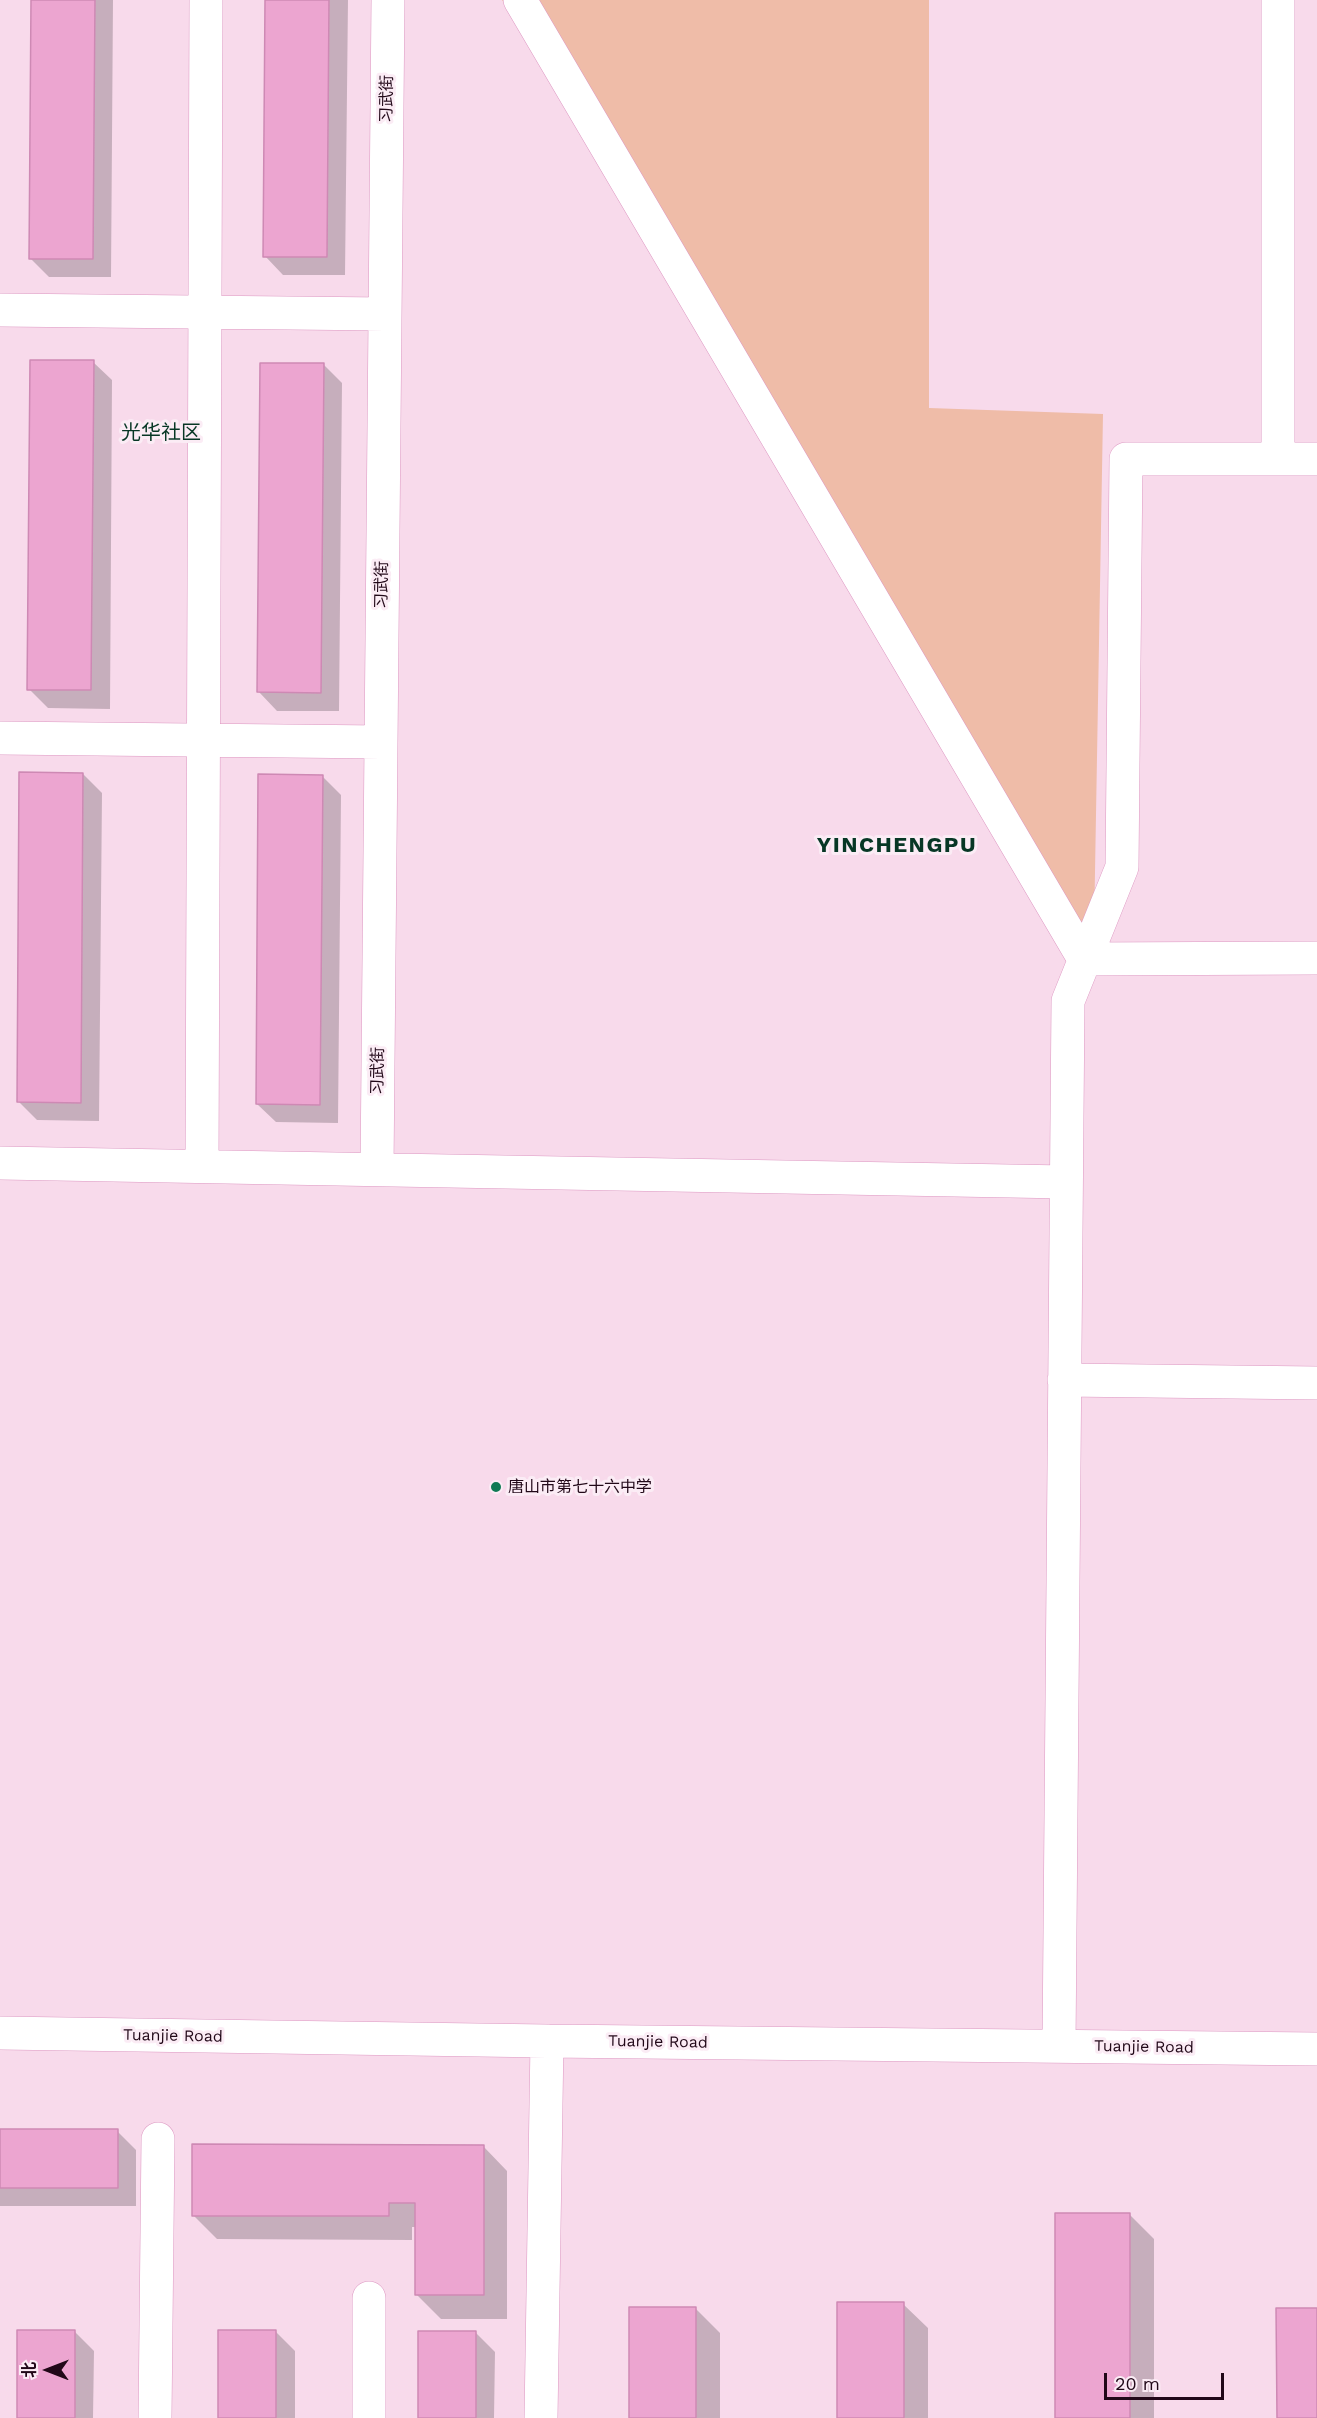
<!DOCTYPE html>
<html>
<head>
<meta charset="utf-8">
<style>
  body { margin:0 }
  #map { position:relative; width:1317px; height:2418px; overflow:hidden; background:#f8daeb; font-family:"Work Sans","Noto Sans SC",sans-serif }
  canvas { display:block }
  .north { position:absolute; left:18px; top:2340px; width:60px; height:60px; -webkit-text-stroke:4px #fbecf5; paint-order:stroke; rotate:270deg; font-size:16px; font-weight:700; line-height:24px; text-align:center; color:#210818 }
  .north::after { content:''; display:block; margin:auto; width:21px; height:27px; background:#210818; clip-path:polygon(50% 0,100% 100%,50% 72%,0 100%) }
  .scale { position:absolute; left:1104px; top:2373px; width:120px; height:27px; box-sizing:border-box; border:3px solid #210818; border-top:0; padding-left:8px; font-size:18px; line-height:21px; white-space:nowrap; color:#210818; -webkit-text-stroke:4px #fbecf5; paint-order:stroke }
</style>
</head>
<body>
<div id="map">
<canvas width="1317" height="2418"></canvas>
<div class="north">北</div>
<div class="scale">20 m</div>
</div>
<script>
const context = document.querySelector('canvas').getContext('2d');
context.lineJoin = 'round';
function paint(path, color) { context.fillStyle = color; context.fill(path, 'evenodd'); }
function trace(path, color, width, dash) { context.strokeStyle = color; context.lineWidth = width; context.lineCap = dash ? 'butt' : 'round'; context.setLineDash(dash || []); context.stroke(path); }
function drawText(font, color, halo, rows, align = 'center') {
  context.font = font + ' "Work Sans","Noto Sans SC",sans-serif'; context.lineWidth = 6; context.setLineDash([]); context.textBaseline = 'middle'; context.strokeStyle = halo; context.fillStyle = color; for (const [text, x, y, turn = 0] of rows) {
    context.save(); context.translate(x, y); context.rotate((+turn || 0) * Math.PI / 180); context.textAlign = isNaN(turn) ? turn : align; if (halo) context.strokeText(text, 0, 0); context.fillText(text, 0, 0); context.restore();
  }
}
paint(new Path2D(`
  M502,0H929V408L1103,414L1094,929L1066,933Z`), '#efbca8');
paint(new Path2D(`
  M32,0H113L111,277H49L30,258Z
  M267,0H348L345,275H283L265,256Z
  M93,362L112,380L110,709L48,708L29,689Z
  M323,364L342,383L339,711H277L259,692Z
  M83,774L102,793L99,1121L37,1120L18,1101Z
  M322,776L341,795L338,1123L276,1122L257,1104Z
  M0,2130L117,2131L136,2150V2206H0Z
  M483,2146L507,2171V2319H441L417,2295V2227H412V2240L217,2239L193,2215Z
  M1130,2215L1154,2239V2418H1056Z
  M903,2304L928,2328V2418H839Z
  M696,2309L720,2333V2418H631Z
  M75,2332L94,2351L93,2418H19Z
  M276,2332L295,2351V2418H220Z
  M476,2333L495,2352L494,2418H419Z`), '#0003');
const building = new Path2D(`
  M31,0H95L93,259H29Z
  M265,0H329L327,257H263Z
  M30,360H94L91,690H27Z
  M260,363H324L321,693L257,692Z
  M19,772L83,773L81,1103L17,1102Z
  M258,774L323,775L320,1105L256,1104Z
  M0,2129H118V2188H0Z
  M192,2144L484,2145V2295H415V2203H389V2216H192Z
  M1055,2213H1130V2418H1055Z
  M837,2302H904V2418H837Z
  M629,2307H696V2418H629Z
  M1276,2308H1317V2418H1277Z
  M17,2330H75V2418H17Z
  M218,2330H276V2418H218Z
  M418,2331H476V2418H418Z`);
paint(building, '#eca5d0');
trace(building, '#ce89b4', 1.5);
const minor = new Path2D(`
  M520,0L1084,959L1317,958
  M1278,0V459
  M0,310L385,314
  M0,738L381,742
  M0,1163L1066,1182
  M202,1166L206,0
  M377,1169L388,0
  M1064,1380L1317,1383
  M0,2033L547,2041L1317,2049
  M1059,2046L1068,1001L1122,867L1126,459H1317
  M155,2418L158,2139
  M369,2418V2298
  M541,2418L547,2041`);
trace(minor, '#dd97c2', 34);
trace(minor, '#fff', 33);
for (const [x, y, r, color] of [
  [496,1487,6,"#0f7a54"]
]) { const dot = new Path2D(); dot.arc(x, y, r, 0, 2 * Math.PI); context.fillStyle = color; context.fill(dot); trace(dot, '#fbecf5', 2); }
drawText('16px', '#210818', '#fbecf5', [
  ["习武街",387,99,-89],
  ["习武街",382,585,-89],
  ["习武街",378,1071,-89],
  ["Tuanjie Road",173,2036,1],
  ["Tuanjie Road",658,2042,1],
  ["Tuanjie Road",1144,2047,1]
]);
drawText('16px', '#210818', '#fbecf5', [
  ["唐山市第七十六中学",508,1487]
], 'left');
drawText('20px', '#073725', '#fbecf5', [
  ["光华社区",161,433]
]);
context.letterSpacing = '1.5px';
drawText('bold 22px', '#073725', '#fbecf5', [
  ["YINCHENGPU",897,846]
]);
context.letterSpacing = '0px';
</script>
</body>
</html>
